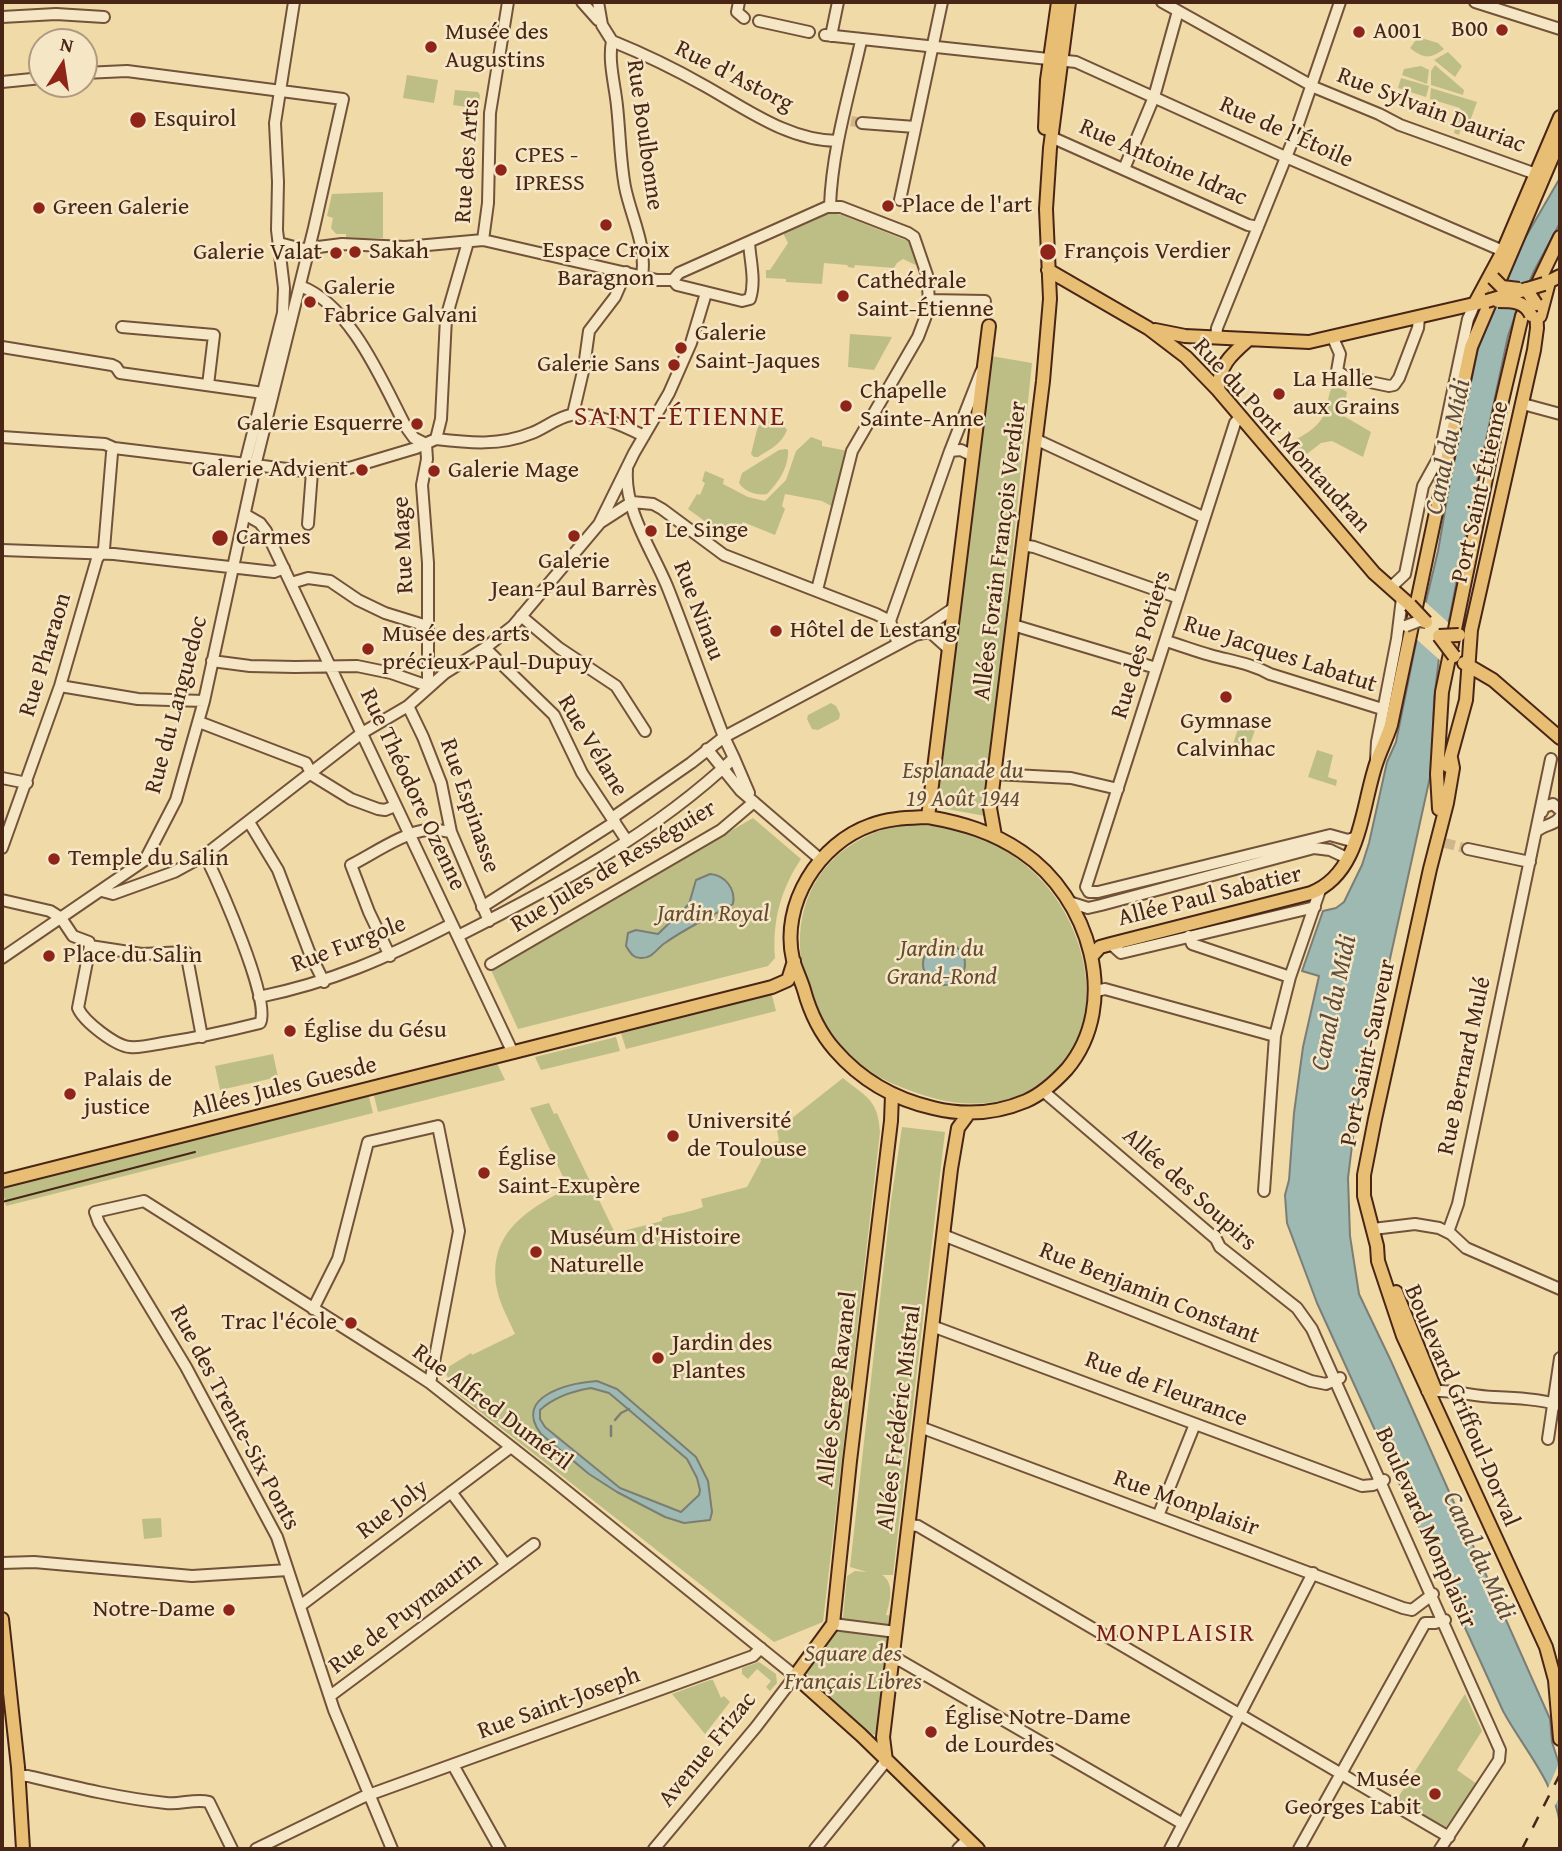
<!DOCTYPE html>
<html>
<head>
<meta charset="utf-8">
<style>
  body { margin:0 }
  #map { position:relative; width:1562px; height:1851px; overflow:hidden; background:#f0daa8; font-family:"Gentium Book Plus",serif }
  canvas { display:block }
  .frame { position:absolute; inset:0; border:4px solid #492516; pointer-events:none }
  .north { position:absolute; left:28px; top:28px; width:70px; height:70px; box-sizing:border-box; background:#f5e7c6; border:2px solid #b09980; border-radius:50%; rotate:12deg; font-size:19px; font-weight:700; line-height:28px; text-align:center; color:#492516 }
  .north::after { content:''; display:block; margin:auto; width:24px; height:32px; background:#8f2418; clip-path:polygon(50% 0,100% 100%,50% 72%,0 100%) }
</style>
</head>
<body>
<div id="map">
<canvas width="1562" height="1851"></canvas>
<div class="frame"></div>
<div class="north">N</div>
</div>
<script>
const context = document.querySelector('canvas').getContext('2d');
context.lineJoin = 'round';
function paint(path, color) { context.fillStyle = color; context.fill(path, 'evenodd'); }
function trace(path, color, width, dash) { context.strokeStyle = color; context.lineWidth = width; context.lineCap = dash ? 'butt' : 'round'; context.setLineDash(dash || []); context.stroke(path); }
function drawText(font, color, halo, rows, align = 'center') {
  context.font = font + ' "Gentium Book Plus",serif'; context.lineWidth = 5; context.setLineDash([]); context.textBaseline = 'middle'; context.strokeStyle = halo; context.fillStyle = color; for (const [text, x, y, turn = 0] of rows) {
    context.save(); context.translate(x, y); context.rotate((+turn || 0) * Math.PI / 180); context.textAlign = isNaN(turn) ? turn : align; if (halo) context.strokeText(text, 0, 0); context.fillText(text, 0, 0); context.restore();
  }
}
paint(new Path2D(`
  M1418,37L1438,43L1444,49C1430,59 1424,59 1410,48Z
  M1448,52L1462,66L1455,77L1434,60Z
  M1435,65L1464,90L1463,95L1431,85V71Z
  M1421,66L1429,70L1427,84L1402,75L1404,69Z
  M407,75L438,80L434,103L403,98Z
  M1401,78L1429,86L1426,97L1398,88Z
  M1431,88L1477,102L1470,121L1463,119L1459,135L1454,133L1460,108L1430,99Z
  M455,90L478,92L480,95L479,109L453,105Z
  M383,192V238L346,239V234H336L331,228L333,218L327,216L332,194Z
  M832,213L842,215L910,242L918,266L903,259L897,263L894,268L855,265L854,268L848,267L847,265L824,263L822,284L786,282V279L766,278V270H770L788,243L783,233L821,215Z
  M850,334L892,337L874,370L848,367Z
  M991,356L1032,363L985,816L936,807Z
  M1334,385L1347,392L1342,415L1371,432L1363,457L1332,441L1321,443L1303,457L1290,443C1307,433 1321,427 1327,407C1329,398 1328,392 1334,385Z
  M767,421L775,426H784L787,430C782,444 770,449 758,457H754L751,454L758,426Z
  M811,437L822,441V446L848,451L835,508L822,501L785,494L782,506L785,509L775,535L743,522L735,540L728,538L688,509L697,494L700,495L705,483L702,481L705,471L724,479L723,484L748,497L765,501L786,480L796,451Z
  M786,449L788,450C789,467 778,483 767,494C757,496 745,492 739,483L742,473L779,450Z
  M831,703L836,706L840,714L839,719L818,730L812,729L807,719L808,715Z
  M1239,725L1255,730L1246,756L1231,751Z
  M1317,750L1333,755L1328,777L1337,780L1336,786L1308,777Z
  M753,818L801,859C781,889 772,921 775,958L768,966L518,1029L491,970Z
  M897,825C923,825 951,825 976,835C1002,846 1025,862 1044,883C1092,938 1109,1032 1044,1081C1012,1106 970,1108 933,1098C906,1090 878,1080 857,1061C774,986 777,856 897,825Z
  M771,992L776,1011L626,1049L620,1030Z
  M616,1037L620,1051L541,1070L535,1057Z
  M273,1054L278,1077L220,1090L215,1066Z
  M496,1061L505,1080L378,1112L373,1092Z
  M843,1078C866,1097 878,1099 880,1132L823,1622L774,1642L451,1389L445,1369L471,1353L472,1355L515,1334C509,1320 500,1305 497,1289C488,1238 520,1214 559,1193L557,1188L566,1183L530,1108L549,1103L554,1114L557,1113L615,1233L662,1221V1218C678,1213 688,1213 703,1207L701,1199L747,1187L761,1161L757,1147L779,1141L777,1130Z
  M368,1093L373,1113L6,1206L2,1186Z
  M902,1127L945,1132L893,1575H882C895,1583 890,1602 886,1615L895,1616L878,1734L870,1735L806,1673L833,1634L838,1616L843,1617L847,1576L855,1571L867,1572L850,1567L891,1201Z
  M161,1518L162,1537L144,1539L142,1519Z
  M759,1662L776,1674L777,1683L770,1691L766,1687L771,1681L757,1669L748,1679L742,1674V1668Z
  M710,1680H713L721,1698L724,1696L730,1702L705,1734L672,1694Z
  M1465,1694L1482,1731L1457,1770L1477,1784L1445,1828L1397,1799Z`), '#bdbe85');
const water = new Path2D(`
  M1560,178V223L1534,271L1517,310L1508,336L1463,548L1450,616L1439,658L1434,700L1432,768L1356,1113L1348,1178L1350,1236L1359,1294L1391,1361L1550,1719L1552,1742L1560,1767V1825C1555,1782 1523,1748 1503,1711L1317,1303L1287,1223L1285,1195L1289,1180L1294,1113L1303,1047L1319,976L1302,971L1323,911L1336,908L1344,902L1362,865L1369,843L1387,762L1396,742L1416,643L1438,551L1450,482L1480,339L1521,245Z
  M710,874C725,875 736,889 733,904C710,917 686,928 665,943C657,948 653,958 642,958C633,959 630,952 626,946L628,933L636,930L658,934L689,904L696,880Z
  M923 964a21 21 0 1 1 42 0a21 21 0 1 1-42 0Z
  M597,1381L617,1389L696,1457L708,1481L712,1512L710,1520L684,1523L665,1517L617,1492L589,1474L541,1434C512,1396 570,1383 597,1381ZM591,1388L609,1393L687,1459L697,1478L700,1490L699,1495L681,1512L620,1488L545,1427L540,1419V1410C553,1398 573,1391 591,1388Z`);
paint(water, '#9eb8b2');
trace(water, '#7c7d74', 2);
paint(new Path2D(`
  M1422,599L1450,624L1443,663L1415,638Z
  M1560,1761V1795L1555,1806L1547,1790Z`), '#f0daa8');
trace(new Path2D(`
  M615,1420L621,1413L629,1409
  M611,1426V1436`), '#7c7d74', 2.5);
trace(new Path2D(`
  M851,121L862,123
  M1445,843L1468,849`), '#cfb68b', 10, [10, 5]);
const minor = new Path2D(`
  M582,2L598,20
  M598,2L602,25L612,41C608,62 615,85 617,106C620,133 620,160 625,187C631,217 647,245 642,277
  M739,2L737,12L744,18
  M1162,2L1316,88L1379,114L1400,125L1536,174
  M1475,2L1560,29
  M2,17L56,14L104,17
  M759,21L809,32
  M825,35L1076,62L1281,155L1503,251
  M831,36L838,2
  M612,41C644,54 675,69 705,86C746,109 789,141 838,141
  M2,82L42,78
  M862,123L915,127
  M1051,137L1248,225L1258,227
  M1124,169L1154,97L1178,11
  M900,200L942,2
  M830,206C832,150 849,95 861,41
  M483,240L488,203L490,113L508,2
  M279,243L302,249L342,244L405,247L483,240L657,280H673L677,285L742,301L750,299C756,280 750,261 749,242
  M673,280L679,273L827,207H841L908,233L914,237L927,275L929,300L927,313L918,337L852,451L817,590
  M300,286C351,305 382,381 406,427L414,438L426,444
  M929,300L985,301
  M122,327L214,335L208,385
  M1216,338L1217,328L1291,145L1340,2
  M1333,338L1340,354L1337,371L1346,377L1389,386L1394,385L1399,378L1418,328L1419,318
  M2,347L112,365L116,367L120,373L263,393
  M1523,404L1560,414
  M573,414L584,367L589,331L615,297L626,272
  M1240,417L1235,423L1086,887L1089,892H1098L1330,835L1348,840L1357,837
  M2,437L105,444L114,448L312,472L349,468L416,448L436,439
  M436,439C470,443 500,446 532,433C545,428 558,417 571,415C591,411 626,427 644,436
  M436,439L441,419L446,318L468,242
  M1035,439L1203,517
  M950,451L981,372
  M245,464L283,313L284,288L277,230L278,182L275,123L294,2
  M627,470C624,510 652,550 667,586C687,636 704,686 724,737L915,635L930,632L949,649
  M632,502L653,504L662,509L724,555L876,614L890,621L898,644
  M246,515L260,523L266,531L513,1053
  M601,522L632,502
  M308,524L312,472
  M1022,545L1034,547L1179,598
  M2,550L114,554L274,572L284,568
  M291,583L308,578L330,581L358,600L385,613L427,626
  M1390,588L1405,574L1423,486L1439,457L1468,319L1475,303
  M521,616L559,648L616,686L645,731
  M890,621L950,451L961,450L973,456
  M1013,625L1156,668
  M917,633L954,608
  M1166,641C1180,645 1195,651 1210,655C1231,661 1250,663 1270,674L1382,709
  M485,648L554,715L582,773L627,841
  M212,661L250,666L295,667L357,666L391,673L428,686V563L422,485L427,459L426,444
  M60,686L138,699L204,701
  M408,706L423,737L441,783L451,832L489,921
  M199,722L306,763L312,775L351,799L378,809L385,810L395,806
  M707,749L741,791L820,859
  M734,758L749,793
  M1376,760L1377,742L1397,639L1402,598
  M994,774L1071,778L1118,789
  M2,778L27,783
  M1542,812L1544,807L1553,804L1560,810
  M249,822L278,870L310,954L324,982
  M1536,832C1543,824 1555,826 1560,817
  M2,848L60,686L97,559L104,549L112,453L114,448
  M1468,849L1530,862
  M102,891L113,894L174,872L205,855L362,733L408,706L445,673L485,648L513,626L599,524L634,453L669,393L691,343L706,293
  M2,900L50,911L61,918L73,936L89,942L90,946L78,1008C84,1022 116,1046 130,1047C140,1048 152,1045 163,1043C196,1038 228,1031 260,1023C272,1001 218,882 205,855
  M1069,902L1088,908L1101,905L1314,848L1330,850L1347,858
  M482,907L615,822
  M458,936C555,887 655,833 734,758L724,737L691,763L612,818
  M1189,936L1192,944L1290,977
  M1111,944L1121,953L1315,907
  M90,946L142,954L186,952L202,1037
  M390,956L369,912L351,865C371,855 406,831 428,830C436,829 444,831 451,832
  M2,958L145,860L176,800L204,701L255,466L314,228L343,99L127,71L84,73
  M491,964L721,830L754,802
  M1096,991L1105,989L1275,1036
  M259,997C332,982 386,958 452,924
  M1043,1091L1216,1239L1220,1247L1297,1308L1312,1329L1500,1750L1499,1760L1440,1849
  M1264,1191L1275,1036L1290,977L1320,890
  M1373,1229L1415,1224L1439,1228L1451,1234L1466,1248L1560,1289
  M1448,1232L1458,1204L1551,759
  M943,1235L1311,1381L1326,1384L1340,1378
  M313,1309L338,1259L368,1142L438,1126L459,1231L430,1383
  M932,1326L1362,1486L1373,1485L1384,1480
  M1427,1391C1450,1389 1471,1396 1494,1397C1516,1398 1539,1399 1560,1405
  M920,1427L1403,1608L1412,1610L1433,1594
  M1548,1439L1560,1358
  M1158,1516L1195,1424
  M909,1525L918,1526L1449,1837
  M2,1563L34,1562L192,1576L288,1570
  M506,1565L534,1544
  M300,1606L511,1447
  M833,1624L896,1632
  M893,1660L901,1661L1183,1824
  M330,1696L506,1565L451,1492
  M453,1765L500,1849
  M18,1776H28C74,1787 119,1798 166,1803C180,1805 196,1798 209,1802L232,1849
  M256,1849L363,1797L753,1656L761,1648
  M392,1849L334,1710L277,1537L186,1367L99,1223L95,1212L144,1201L398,1362L430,1383L548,1476L795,1676L756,1727L654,1849
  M815,1849L886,1761
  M958,1849L968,1839
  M1170,1849L1313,1573
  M1299,1849L1425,1623H1435L1445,1620`);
const major = new Path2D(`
  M1045,128L1047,80L1058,2
  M1048,270L1148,328L1186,357L1218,390L1374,573L1410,605
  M1544,284L1560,276
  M1475,303L1503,251L1560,117
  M1540,316L1549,282
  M1155,330L1185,336L1309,342L1487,301
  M1218,390C1219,365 1231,355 1248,340
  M1464,663L1493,680L1560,738
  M1451,758L1453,768L1447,803L1430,869L1375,1119L1364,1175V1196L1377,1246L1378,1261L1403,1336L1546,1647L1555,1680L1560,1739
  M1448,766L1466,700L1471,630L1534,350L1537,328L1536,304
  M1439,809L1437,774L1442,692L1502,401L1522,316L1560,237
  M928,817C962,823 993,832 1022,852C1089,897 1122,1003 1067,1069C1055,1082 1042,1094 1026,1101C995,1114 965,1116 933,1108C894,1099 861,1080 835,1050C819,1032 810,1012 804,990C801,980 796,970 793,960C780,904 819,843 871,825C889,818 909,818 928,817Z
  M928,817L989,326
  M995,836L990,808L1043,381L1050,299L1046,209L1050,148L1069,2
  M1092,956L1100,947L1111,944L1311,893C1362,873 1361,806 1377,761C1381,749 1387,738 1391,725L1471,347L1560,139
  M892,1095L891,1121L850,1461L833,1624L795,1676L861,1735L978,1849
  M2,1181L772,987L788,980L794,961
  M1396,1292L1435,1389
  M2,1619L18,1767L23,1849
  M886,1761L883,1737L951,1169L958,1128L969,1113`);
trace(minor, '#73523a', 14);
trace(major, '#492516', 16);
trace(minor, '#f5e7c6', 10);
trace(major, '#e8bd74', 12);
trace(new Path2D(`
  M2,1202L195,1152`), '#492516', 2);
trace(new Path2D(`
  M1522,1849L1560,1774`), '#492516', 2.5, [12, 12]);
const minorBridge = new Path2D(`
  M1406,626L1419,621L1426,622`);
const majorBridge = new Path2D(`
  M1493,278L1502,287L1519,289
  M1526,289L1536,304
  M1487,301L1544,284
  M1498,301C1512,301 1525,301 1531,315
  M1410,605L1426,622
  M1439,636L1454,656
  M1439,636L1459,635`);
trace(minorBridge, '#73523a', 14, []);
trace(majorBridge, '#492516', 16, []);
trace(minorBridge, '#f5e7c6', 10);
trace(majorBridge, '#e8bd74', 12);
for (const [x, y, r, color] of [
  [1502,30,7,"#8f2418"],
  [1359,32,7,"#8f2418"],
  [431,47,7,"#8f2418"],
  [138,120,9,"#8f2418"],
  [501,170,7,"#8f2418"],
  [888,206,7,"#8f2418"],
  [39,208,7,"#8f2418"],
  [606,225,7,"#8f2418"],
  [355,252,7,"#8f2418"],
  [1048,252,9,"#8f2418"],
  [336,253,7,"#8f2418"],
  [843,296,7,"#8f2418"],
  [310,302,7,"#8f2418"],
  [681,348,7,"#8f2418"],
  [674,365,7,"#8f2418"],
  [1279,394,7,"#8f2418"],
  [846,406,7,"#8f2418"],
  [417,424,7,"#8f2418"],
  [362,470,7,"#8f2418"],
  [434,471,7,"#8f2418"],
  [651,531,7,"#8f2418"],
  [574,536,7,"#8f2418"],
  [220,538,9,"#8f2418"],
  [776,631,7,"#8f2418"],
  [368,649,7,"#8f2418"],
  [1226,697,7,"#8f2418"],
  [54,859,7,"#8f2418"],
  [49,956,7,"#8f2418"],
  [290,1031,7,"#8f2418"],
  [70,1094,7,"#8f2418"],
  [673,1136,7,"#8f2418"],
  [484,1173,7,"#8f2418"],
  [536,1252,7,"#8f2418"],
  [351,1323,7,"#8f2418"],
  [658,1358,7,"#8f2418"],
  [229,1610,7,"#8f2418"],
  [931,1732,7,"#8f2418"],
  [1435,1794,7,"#8f2418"]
]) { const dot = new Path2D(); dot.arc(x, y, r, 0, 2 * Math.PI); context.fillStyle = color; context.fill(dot); trace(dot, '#f5e7c6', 2.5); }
drawText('24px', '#492516', '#f5e7c6', [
  ["B00",1488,30,"right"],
  ["A001",1373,32],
  ["Musée des",445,33],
  ["Augustins",445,61],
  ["Esquirol",154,120],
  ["CPES -",515,156],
  ["IPRESS",515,184],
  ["Place de l'art",902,206],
  ["Green Galerie",53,208],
  ["Espace Croix",606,251,"center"],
  ["Baragnon",606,279,"center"],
  ["Sakah",369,252],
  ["François Verdier",1064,252],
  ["Galerie Valat",322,253,"right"],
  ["Cathédrale",857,282],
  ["Saint-Étienne",857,310],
  ["Galerie",324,288],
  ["Fabrice Galvani",324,316],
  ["Galerie",695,334],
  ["Saint-Jaques",695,362],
  ["Galerie Sans",660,365,"right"],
  ["La Halle",1293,380],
  ["aux Grains",1293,408],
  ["Chapelle",860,392],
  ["Sainte-Anne",860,420],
  ["Galerie Esquerre",403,424,"right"],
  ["Galerie Advient",348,470,"right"],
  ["Galerie Mage",448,471],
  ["Le Singe",665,531],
  ["Carmes",236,538],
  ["Galerie",574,562,"center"],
  ["Jean-Paul Barrès",574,590,"center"],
  ["Hôtel de Lestang",790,631],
  ["Musée des arts",382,635],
  ["précieux Paul-Dupuy",382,663],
  ["Gymnase",1226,722,"center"],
  ["Calvinhac",1226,750,"center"],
  ["Temple du Salin",68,859],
  ["Place du Salin",63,956],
  ["Église du Gésu",304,1031],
  ["Palais de",84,1080],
  ["justice",84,1108],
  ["Université",687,1122],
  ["de Toulouse",687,1150],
  ["Église",498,1159],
  ["Saint-Exupère",498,1187],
  ["Muséum d'Histoire",550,1238],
  ["Naturelle",550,1266],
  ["Trac l'école",337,1323,"right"],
  ["Jardin des",672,1344],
  ["Plantes",672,1372],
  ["Notre-Dame",215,1610,"right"],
  ["Église Notre-Dame",945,1718],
  ["de Lourdes",945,1746],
  ["Musée",1421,1780,"right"],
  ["Georges Labit",1421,1808,"right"]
], 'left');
drawText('24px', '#492516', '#f5e7c6', [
  ["Rue d'Astorg",734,77,27],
  ["Rue Sylvain Dauriac",1431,111,21],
  ["Rue de l'Étoile",1286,133,24],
  ["Rue Boulbonne",644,135,82],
  ["Rue des Arts",468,161,-86],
  ["Rue Antoine Idrac",1163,163,24],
  ["Rue du Pont Montaudran",1281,436,48],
  ["Port Saint-Étienne",1481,492,-77],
  ["Rue Mage",404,545,-93],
  ["Allées Forain François Verdier",1001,551,-83],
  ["Rue Ninau",698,611,69],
  ["Rue des Potiers",1142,645,-73],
  ["Rue Pharaon",46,655,-73],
  ["Rue Jacques Labatut",1280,655,18],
  ["Rue du Languedoc",177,705,-75],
  ["Rue Vélane",592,746,59],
  ["Rue Théodore Ozenne",412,790,65],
  ["Rue Espinasse",469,806,71],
  ["Rue Jules de Rességuier",614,867,-31],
  ["Allée Paul Sabatier",1210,897,-14],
  ["Rue Furgole",349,945,-21],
  ["Port Saint-Sauveur",1369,1053,-78],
  ["Rue Bernard Mulé",1465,1066,-78],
  ["Allées Jules Guesde",284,1088,-14],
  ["Allée des Soupirs",1189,1190,42],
  ["Rue Benjamin Constant",1149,1294,22],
  ["Allée Serge Ravanel",838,1389,-83],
  ["Rue de Fleurance",1166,1390,21],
  ["Boulevard Griffoul-Dorval",1461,1406,67],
  ["Rue Alfred Duméril",492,1408,37],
  ["Rue des Trente-Six Ponts",234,1418,62],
  ["Allées Frédéric Mistral",900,1418,-83],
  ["Rue Monplaisir",1186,1504,20],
  ["Rue Joly",393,1510,-37],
  ["Boulevard Monplaisir",1425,1528,66],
  ["Rue de Puymaurin",406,1614,-37],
  ["Rue Saint-Joseph",559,1704,-20],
  ["Avenue Frizac",708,1750,-51]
]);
drawText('italic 24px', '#664b32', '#f5e7c6', [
  ["Esplanade du",963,772],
  ["19 Août 1944",963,800],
  ["Jardin Royal",713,915],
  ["Jardin du",942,950],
  ["Grand-Rond",942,978],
  ["Square des",853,1655],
  ["Français Libres",853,1683]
]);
drawText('italic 26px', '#5e4a3d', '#f5e7c6', [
  ["Canal du Midi",1449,447,-78],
  ["Canal du Midi",1335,1003,-78],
  ["Canal du Midi",1478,1556,65]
]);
context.letterSpacing = '2px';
drawText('26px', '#7a1f14', '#f5e7c6', [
  ["MONPLAISIR",1176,1634]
]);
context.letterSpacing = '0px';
context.letterSpacing = '2px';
drawText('28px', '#7a1f14', '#f5e7c6', [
  ["SAINT-ÉTIENNE",680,418]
]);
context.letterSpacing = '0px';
</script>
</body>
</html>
